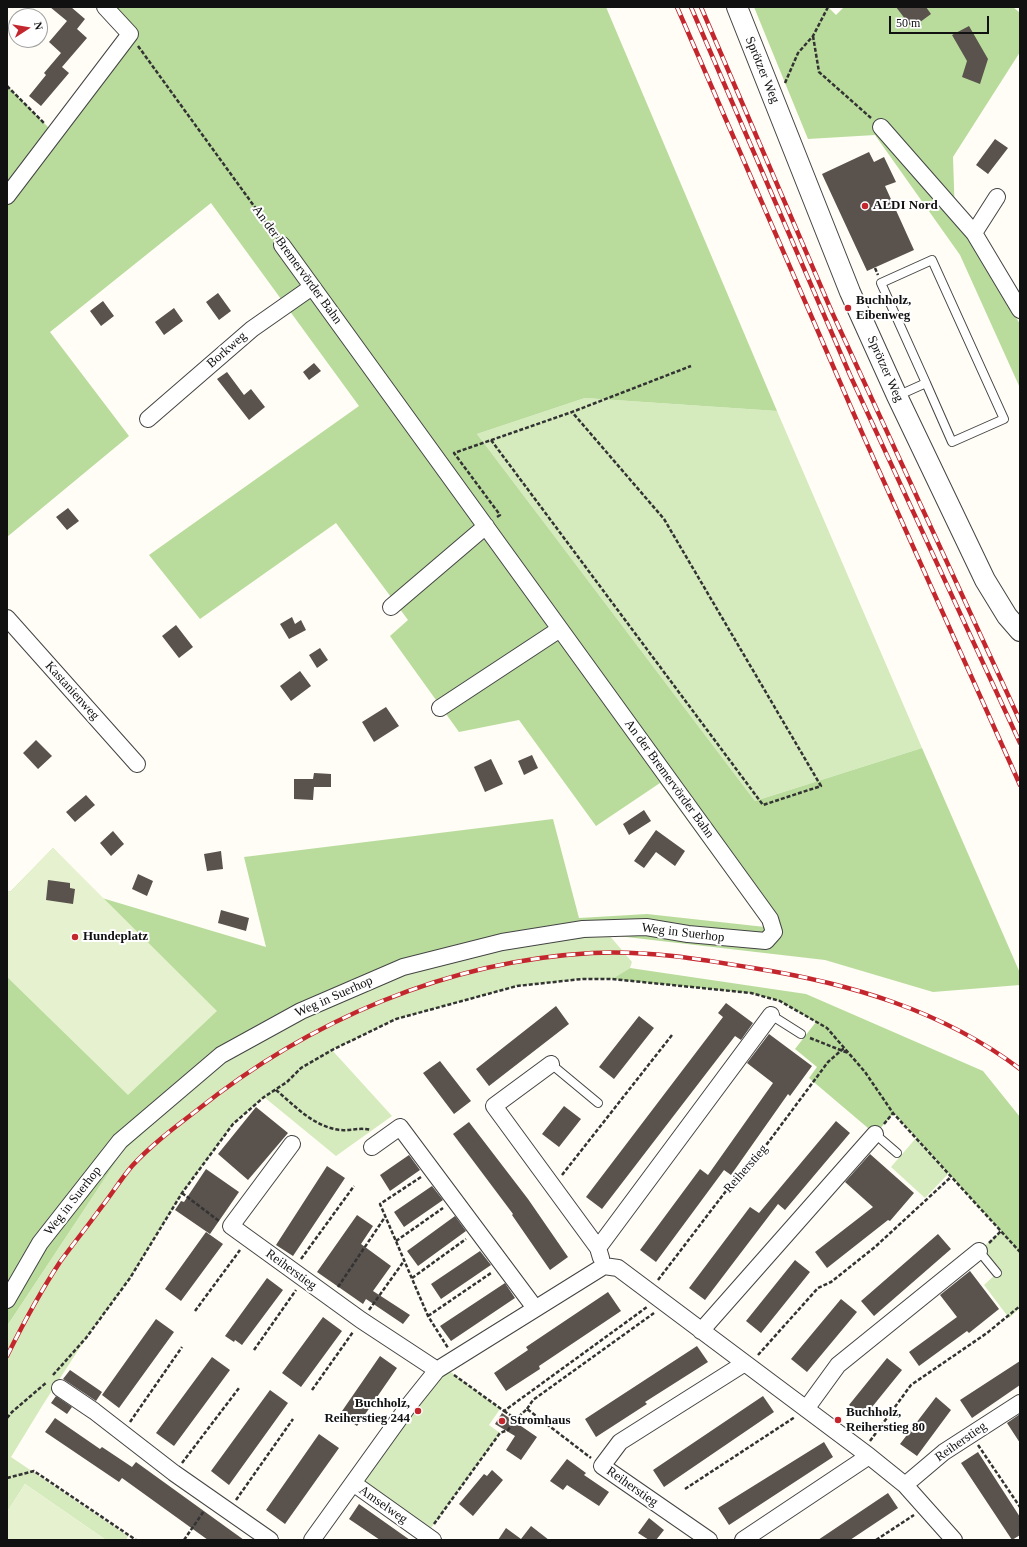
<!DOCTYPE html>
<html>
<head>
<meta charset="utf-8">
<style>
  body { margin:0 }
  #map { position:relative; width:1027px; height:1547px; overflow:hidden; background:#fffdf5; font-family:Georgia,serif }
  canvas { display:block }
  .frame { position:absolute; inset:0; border:8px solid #111; pointer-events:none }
  .north { position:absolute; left:8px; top:8px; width:40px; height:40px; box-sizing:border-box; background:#fff; border:1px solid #a0a0a0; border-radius:50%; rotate:78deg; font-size:11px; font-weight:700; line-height:16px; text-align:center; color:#111 }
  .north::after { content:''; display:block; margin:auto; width:14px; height:18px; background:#c4262e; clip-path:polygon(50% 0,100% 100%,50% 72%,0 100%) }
  .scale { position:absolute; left:889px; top:16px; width:100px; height:18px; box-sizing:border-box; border:2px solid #111; border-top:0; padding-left:5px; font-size:12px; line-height:14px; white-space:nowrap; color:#111; -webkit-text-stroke:3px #fff; paint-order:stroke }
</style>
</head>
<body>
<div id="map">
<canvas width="1027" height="1547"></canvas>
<div class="frame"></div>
<div class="north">N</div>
<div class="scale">50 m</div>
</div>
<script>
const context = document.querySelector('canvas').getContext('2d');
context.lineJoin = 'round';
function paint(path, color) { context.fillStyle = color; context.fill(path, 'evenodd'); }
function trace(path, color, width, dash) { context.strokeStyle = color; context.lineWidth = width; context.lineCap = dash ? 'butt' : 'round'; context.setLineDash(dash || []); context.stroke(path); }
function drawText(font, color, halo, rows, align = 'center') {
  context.font = font + ' Georgia,serif'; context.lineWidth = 4; context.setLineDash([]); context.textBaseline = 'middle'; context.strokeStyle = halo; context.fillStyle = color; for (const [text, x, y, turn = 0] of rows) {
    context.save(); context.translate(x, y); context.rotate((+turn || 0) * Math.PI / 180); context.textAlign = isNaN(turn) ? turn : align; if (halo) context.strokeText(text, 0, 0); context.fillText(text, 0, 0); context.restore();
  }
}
paint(new Path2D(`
  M585,398L777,411L922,748L755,801L477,434Z
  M609,935L632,962L630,968L612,979H582L517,986L396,1019L332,1050L392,1116L336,1156L264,1097L233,1124L182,1193L130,1278L86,1338L44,1403L11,1457L128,1536L126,1540H106L25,1484L7,1512V1326L123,1151L226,1061L305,1014L406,970L501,950Z
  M916,1138L948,1174L925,1198L891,1167Z
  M1001,1231L1020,1252V1308L1009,1318L984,1285L997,1273L979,1251Z
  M443,1366L500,1409L489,1425L500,1433L426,1535L353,1483Z`), '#d5ebbd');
paint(new Path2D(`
  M105,7H606L777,411L585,398L477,434L755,801L922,748L1020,973V985L933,992L825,960L609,935L501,950L406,970L305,1014L226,1061L123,1151L7,1326V892L11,891L53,848L102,898L266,947L244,857L553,819L579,918L647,914L765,927L660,783L596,826L519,720L459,732L390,636L408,620L336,523L200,619L149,555L359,406L211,203L50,332L129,436L7,537V86L54,133L129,34Z
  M754,7H828L836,15L844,7H1013L1020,13V52L953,157L955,217L1020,324V388L960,255L875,135L808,139Z
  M630,968L806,994L983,1071L1020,1117V1252L894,1113L875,1134L809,1078L817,1067L795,1049L816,1022L780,1001L751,993L612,979Z`), '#b9dc9c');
paint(new Path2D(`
  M53,848L217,1011L128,1095L7,977V892L11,891Z
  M25,1484L106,1540H7V1512Z`), '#e6f2cf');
paint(new Path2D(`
  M50,7H71L85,19L77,29L87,38L62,67L69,73L41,106L29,96L46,75L44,73L61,53L49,42L67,21Z
  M896,7H926L931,14L912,28Z
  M969,26L988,59L980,84L962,77L967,61L952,35Z
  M995,139L1008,148L988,174L976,165Z
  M869,152L874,162L884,157L896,182L885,186L914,250L867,271L822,174Z
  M218,293L231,311L219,320L206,302Z
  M103,301L114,316L101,326L90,311Z
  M174,308L183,321L164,335L155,322Z
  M314,363L321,371L309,380L303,372Z
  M227,372L244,395L251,389L265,407L249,420L217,379Z
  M68,508L79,521L67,530L56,517Z
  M292,617L295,624L301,620L306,630L289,639L280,624Z
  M176,625L193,647L179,658L162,636Z
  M320,648L328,660L317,668L309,655Z
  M300,671L311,686L291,701L280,686Z
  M386,707L399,726L374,742L362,722Z
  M36,740L52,756L38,769L23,753Z
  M532,755L538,768L524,775L518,761Z
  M491,759L503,784L485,792L474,767Z
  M314,773L331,774V787H314L313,800L294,799V779H313Z
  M86,795L95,805L75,822L66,812Z
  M644,810L651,821L629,835L623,824Z
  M656,830L685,851L675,866L656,852L644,868L634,861Z
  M113,831L124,844L111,856L100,843Z
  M221,851L223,869L207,871L204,854Z
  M138,874L153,881L147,896L132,889Z
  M48,880L70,883V888L75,889L73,904L46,900Z
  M221,910L249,918L246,931L218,923Z
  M726,1003L753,1023L741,1040L735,1036L602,1209L586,1197L723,1017L718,1013Z
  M556,1006L569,1024L489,1086L476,1069Z
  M639,1016L654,1028L614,1079L599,1067Z
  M769,1034L812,1066L790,1096L788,1094L731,1175L724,1170L656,1262L640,1250L700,1169L708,1175L773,1083L747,1063Z
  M440,1061L471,1101L454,1114L423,1073Z
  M564,1106L581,1119L559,1147L542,1134Z
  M256,1107L288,1133L248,1180L218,1154Z
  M836,1121L850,1133L785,1210L778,1204L705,1300L689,1288L750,1207L759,1213Z
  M469,1122L528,1199L568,1257L550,1270L512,1215L513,1214L453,1134Z
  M870,1154L914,1193L890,1221L888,1220L827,1268L815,1252L873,1207L845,1182Z
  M409,1155L420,1170L390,1191L380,1175Z
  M327,1166L345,1178L293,1256L276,1245Z
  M206,1169L239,1192L210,1234L175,1210L181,1201L184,1202Z
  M432,1186L443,1200L404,1227L394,1212Z
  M357,1215L373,1226L361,1244L391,1266L373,1291L410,1315L403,1324L366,1299L363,1304L317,1272Z
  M455,1216L466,1231L418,1266L407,1251Z
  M206,1232L223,1244L181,1301L165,1289Z
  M938,1234L951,1249L874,1316L861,1301Z
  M480,1251L491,1265L441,1299L431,1284Z
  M795,1260L810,1272L761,1333L746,1321Z
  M970,1271L999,1309L969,1333L967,1331L919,1366L909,1352L957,1317L940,1295Z
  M267,1278L283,1290L242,1345L235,1340L234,1342L225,1336Z
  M505,1283L515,1298L451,1341L440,1326Z
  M608,1292L621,1311L539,1366L540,1369L506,1391L494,1373L528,1350L526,1347Z
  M841,1299L857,1312L807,1372L791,1359Z
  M323,1317L342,1331L301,1387L282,1373Z
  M156,1319L174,1332L119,1408L102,1395Z
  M697,1346L708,1362L645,1402L647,1404L596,1437L585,1419Z
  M380,1356L397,1368L357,1426L340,1414Z
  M212,1357L230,1370L174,1446L156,1433Z
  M887,1358L902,1370L864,1417L849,1405Z
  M1020,1361V1385L972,1418L960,1400Z
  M70,1370L102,1392L96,1401L63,1379Z
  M270,1390L288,1403L229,1485L211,1471Z
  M56,1396L72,1407L67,1414L51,1403Z
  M763,1396L774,1412L664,1487L653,1470Z
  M936,1397L951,1410L917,1456L900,1444Z
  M502,1413L537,1437L521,1460L506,1450L515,1436L495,1424Z
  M1020,1414V1443L1007,1423Z
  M55,1418L100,1449L102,1447L132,1467L136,1462L244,1540H208L122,1478L119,1482L45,1432Z
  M319,1434L339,1448L285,1524L266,1510Z
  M824,1442L833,1457L729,1525L718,1508Z
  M978,1452L1020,1517V1535L1012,1540L961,1463Z
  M567,1459L586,1473L584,1475L609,1492L599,1506L567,1485L563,1490L550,1481Z
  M492,1470L503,1480L473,1516L459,1504L484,1474L487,1476Z
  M888,1493L898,1508L850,1540H818Z
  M359,1504L410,1540H380L349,1519Z
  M649,1518L664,1530L656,1540H649L638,1533Z
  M531,1526L549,1540H498L506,1528L521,1539Z`), '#5a524d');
const service = new Path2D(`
  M897,396L926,383L881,283L932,260L1004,419L952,442L926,383
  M771,1015L801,1034
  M551,1064L598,1103
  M875,1134L897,1153
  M979,1251L997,1273`);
const minor = new Path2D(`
  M881,127L974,233L1020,310
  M7,196L130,34L105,7
  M974,233L997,197
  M148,419L252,329L312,287
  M391,607L486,526
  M7,618L137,764
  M440,708L560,629
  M551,1064L494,1106L598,1248L601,1258
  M292,1144L231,1226L361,1320L437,1370
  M372,1147L400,1127L535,1308
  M598,1248L771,1015
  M7,1300L40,1243L120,1141L221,1055L301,1011L403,967L502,942L583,929L646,927L688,934L766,941L774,932L770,919L282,245
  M701,1331L875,1134
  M60,1388L94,1411L174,1473L270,1540
  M806,1409L838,1365L979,1251
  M353,1483L433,1540
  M905,1485L944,1452L1020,1403
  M312,1540L409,1405L437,1370L604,1266L618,1268L869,1456L905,1485L954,1540
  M709,1540L602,1466L620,1442L745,1363
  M743,1540L869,1456`);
const tertiary = new Path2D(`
  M737,7L850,292L897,396L985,580L1007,616L1020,631`);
trace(service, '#444', 10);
trace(minor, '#444', 18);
trace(tertiary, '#444', 22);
trace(new Path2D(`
  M813,36L819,72L871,118
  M138,46L275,235
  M785,83L798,53L813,36L828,7
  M7,86L45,124
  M875,268L878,275
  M491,440L763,805L821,786L664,519L572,412
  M497,517L500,515L454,453L572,412L691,366
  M810,1038L848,1053
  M276,1090C295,1106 314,1127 340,1130C350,1131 360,1127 371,1130
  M884,1124L893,1113
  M562,1175L672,1035
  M421,1177L380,1204L428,1316L448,1348
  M182,1193L219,1221
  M396,1241L443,1208
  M989,1243L1001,1231
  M301,1259L354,1186
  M412,1278L466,1239
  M658,1280L726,1191L738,1183L828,1062L844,1048
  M338,1287L385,1217
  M369,1310L404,1261
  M195,1311L240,1250
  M428,1316L491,1273
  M254,1350L296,1290
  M758,1355L818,1288L831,1282L875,1247L951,1177
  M53,1375L86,1338L130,1278L182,1193L233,1124L264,1097L287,1082L301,1068L332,1050L396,1019L517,986L582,979H612L751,993L780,1001L827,1028L865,1072L893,1113L1020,1252
  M454,1375L504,1411L647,1307
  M312,1390L353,1332
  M527,1409L533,1400L654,1313
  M504,1411L516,1419L527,1409L591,1458
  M7,1418L12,1412L47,1382
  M130,1422L182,1347
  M870,1441L911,1385L987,1333L1020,1306
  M978,1445L1020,1507
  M182,1463L239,1388
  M7,1478L34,1471L136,1540
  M685,1489L795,1417
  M236,1500L293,1419
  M434,1524L500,1433L508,1430L516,1419
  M184,1540L204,1511
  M876,1540L914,1515`), '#333', 2.5, [4, 2]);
trace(service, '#fff', 8);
trace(minor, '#fff', 16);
trace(tertiary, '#fff', 20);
const rail = new Path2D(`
  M677,7L863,435L1020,785
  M691,7L850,375L1020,743
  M701,7L831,310L1020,721
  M7,1356C23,1324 40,1292 60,1262C73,1244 87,1227 100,1209C111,1195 121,1179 132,1166C151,1145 174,1128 196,1111C308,1021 447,961 592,953C646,950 700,959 753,968C848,983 942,1010 1020,1069`);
trace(rail, '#c4262e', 4.5);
trace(rail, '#fff', 3, [9]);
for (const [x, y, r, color] of [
  [865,206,4,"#c4262e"],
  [848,308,4,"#c4262e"],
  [75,937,4,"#c4262e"],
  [418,1411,4,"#c4262e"],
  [838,1420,4,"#c4262e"],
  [502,1421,4,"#c4262e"]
]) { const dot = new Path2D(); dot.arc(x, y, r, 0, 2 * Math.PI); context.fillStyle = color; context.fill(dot); trace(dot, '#fff', 1.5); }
drawText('13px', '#111', '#fff', [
  ["Sprötzer Weg",762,70,68],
  ["An der Bremervörder Bahn",297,265,54],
  ["Borkweg",227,350,-41],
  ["Sprötzer Weg",885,369,66],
  ["Kastanienweg",72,691,48],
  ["An der Bremervörder Bahn",669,779,54],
  ["Weg in Suerhop",683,933,7],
  ["Weg in Suerhop",334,997,-24],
  ["Reiherstieg",746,1169,-49],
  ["Weg in Suerhop",73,1201,-52],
  ["Reiherstieg",291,1270,36],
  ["Reiherstieg",961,1442,-35],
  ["Reiherstieg",632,1487,35],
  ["Amselweg",383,1505,35]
]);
drawText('bold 13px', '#111', '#fff', [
  ["ALDI Nord",873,206],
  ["Buchholz,",856,301],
  ["Eibenweg",856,316],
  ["Hundeplatz",83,937],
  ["Buchholz,",410,1404,"right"],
  ["Reiherstieg 244",410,1419,"right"],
  ["Buchholz,",846,1413],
  ["Reiherstieg 80",846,1428],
  ["Stromhaus",510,1421]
], 'left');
</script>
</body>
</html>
